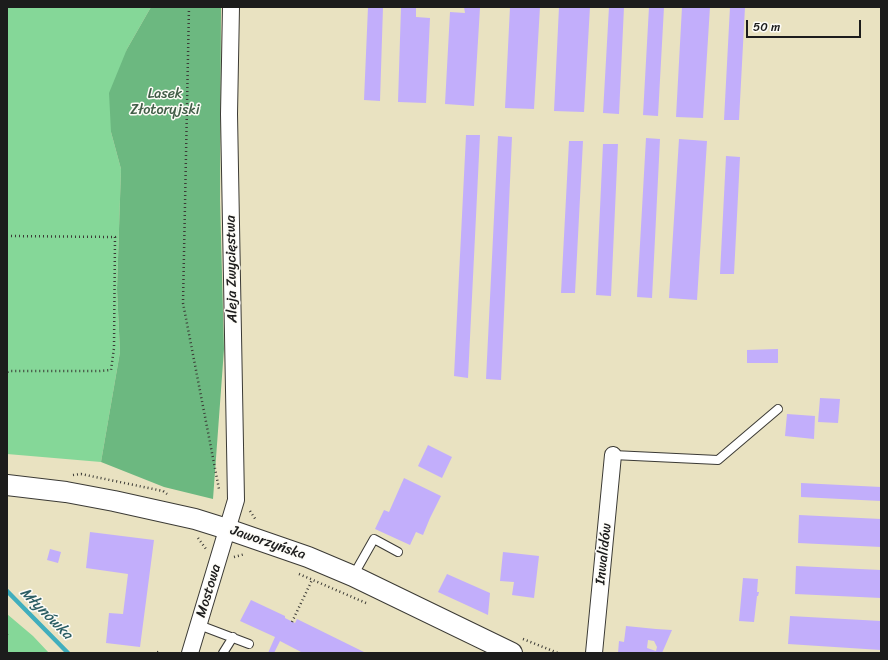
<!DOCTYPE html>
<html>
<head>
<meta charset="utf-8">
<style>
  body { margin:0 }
  #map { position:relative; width:888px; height:660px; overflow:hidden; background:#e9e2c1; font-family:Sriracha,sans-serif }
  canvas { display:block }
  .frame { position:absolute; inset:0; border:8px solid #1c1c1c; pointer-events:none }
  .scale { position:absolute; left:746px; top:20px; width:115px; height:18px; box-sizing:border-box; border:2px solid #1c1c1c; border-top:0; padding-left:5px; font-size:12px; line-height:14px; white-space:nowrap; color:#1c1c1c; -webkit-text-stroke:3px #fdfcf7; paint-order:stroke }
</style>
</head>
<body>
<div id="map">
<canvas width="888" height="660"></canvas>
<div class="frame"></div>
<div class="scale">50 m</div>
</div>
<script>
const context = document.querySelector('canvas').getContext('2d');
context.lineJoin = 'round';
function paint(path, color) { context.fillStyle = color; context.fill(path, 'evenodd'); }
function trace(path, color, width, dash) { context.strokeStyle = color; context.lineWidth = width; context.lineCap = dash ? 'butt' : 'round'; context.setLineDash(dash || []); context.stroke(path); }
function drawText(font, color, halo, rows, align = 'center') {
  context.font = font + ' Sriracha,sans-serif'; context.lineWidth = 3; context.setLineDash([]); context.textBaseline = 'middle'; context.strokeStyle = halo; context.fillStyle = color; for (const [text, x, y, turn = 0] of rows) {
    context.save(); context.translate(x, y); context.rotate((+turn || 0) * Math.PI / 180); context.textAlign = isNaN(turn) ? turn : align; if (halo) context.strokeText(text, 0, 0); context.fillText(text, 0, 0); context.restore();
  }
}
paint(new Path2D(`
  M7,7H151L127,49L111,132L121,169L117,289L120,352L101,462L7,454Z
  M7,614L33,636L49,653H7Z`), '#85d798');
paint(new Path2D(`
  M151,7H221L220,200L224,349L213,499L164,487L101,462L120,352L117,289L121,169L111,132L109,93L127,49Z`), '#6cb880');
trace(new Path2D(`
  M7,591L68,653`), '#40aebd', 4.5);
paint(new Path2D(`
  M368,7H383L380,101L364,100Z
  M401,7H416V17L430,18L426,103L398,102Z
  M464,7L480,8L474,106L445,104L450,12L465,13Z
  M510,7H540L534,109L505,108Z
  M559,7H590L584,112L554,111Z
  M609,7H624L619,114L603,113Z
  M649,7H664L658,116L643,115Z
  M682,7H710L703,118L676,117Z
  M730,7H745L739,120H724Z
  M466,135H480L468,378L454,376Z
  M498,136L512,137L501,380L486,379Z
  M646,138L660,139L652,298L637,297Z
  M679,139L707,141L697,300L669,298Z
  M569,141H583L575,293H561Z
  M603,144H618L611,296L596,295Z
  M726,156L740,157L734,274H720Z
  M778,349V363H747V350Z
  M820,398L840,399L838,423L818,422Z
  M787,414L815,416L814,439L785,436Z
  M428,445L452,457L442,478L418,466Z
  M404,478L441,496L430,518L423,535L416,532L410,545L375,529L384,510L389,512Z
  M801,483L881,487V501L801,497Z
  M799,515L881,519V547L798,543Z
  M90,532L154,540L140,647L106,643L109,613L123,614L128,574L86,568Z
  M50,549L61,552L58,563L47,560Z
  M503,552L539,556L534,598L512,595L514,582L500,581Z
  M796,566L881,570V598L795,594Z
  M447,574L490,593L488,615L438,592Z
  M743,578L758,579L757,592H759L758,596H757L754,622L739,621Z
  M251,600L285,616V618L295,623L297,619L366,653H303L280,641L274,653H268L275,637L240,621Z
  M790,616L881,621V650L788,644Z
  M626,626L656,629L672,630L662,653H618L619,641L624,642ZM648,640L654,641L657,647L656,651L647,648Z`), '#c2aefb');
const service = new Path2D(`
  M613,455L718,460L778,409
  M353,576L374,539L398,552
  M199,625L249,644
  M223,653L233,637`);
const minor = new Path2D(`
  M190,653L236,500L229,114L231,7
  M594,653L613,455`);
const tertiary = new Path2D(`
  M7,485L66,492L114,501L195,519L227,529L308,557L353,576L512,653`);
trace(service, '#3b3a35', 10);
trace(minor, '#3b3a35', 18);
trace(tertiary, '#3b3a35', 22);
trace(new Path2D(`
  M189,7L183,303L219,489
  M7,236L115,237L114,348L111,370L99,371H9L7,372
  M73,475L81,474L163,491L167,494
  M250,511L256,520
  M198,538L206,549
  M234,557L245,554
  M299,574L366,603
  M292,622L312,580
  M7,634L9,633
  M523,639L558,653
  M157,652L160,653`), '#3b3a35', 2.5, [1, 3]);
trace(service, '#fff', 8);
trace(minor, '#fff', 16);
trace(tertiary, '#fff', 20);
drawText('14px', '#415d47', '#fdfcf7', [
  ["Lasek",165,94],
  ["Złotoryjski",165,110]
]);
drawText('14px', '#1c1c1c', '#fdfcf7', [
  ["Aleja Zwycięstwa",232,269,-91],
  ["Jaworzyńska",268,543,19],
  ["Inwalidów",604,554,-84],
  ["Mostowa",209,591,-73]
]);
drawText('italic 15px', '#2c5e64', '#fdfcf7', [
  ["Młynówka",46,614,45]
]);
</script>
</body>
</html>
